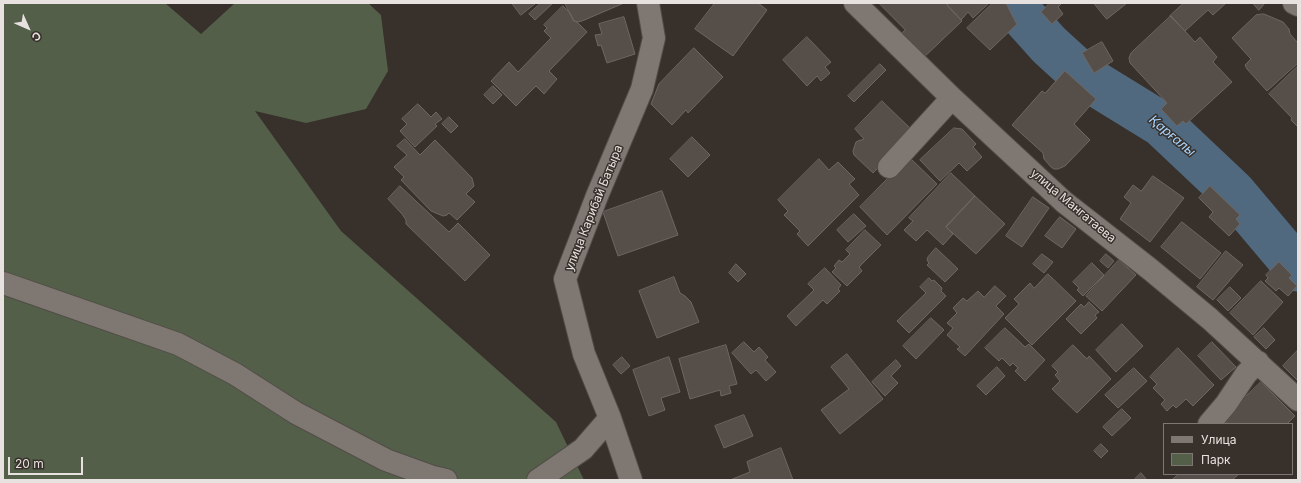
<!DOCTYPE html>
<html>
<head>
<meta charset="utf-8">
<style>
  body { margin:0 }
  #map { position:relative; width:1301px; height:483px; overflow:hidden; background:#37302b; font-family:Inter,sans-serif }
  canvas { display:block }
  .frame { position:absolute; inset:0; border:4px solid #e7e2df; pointer-events:none }
  .legend { position:absolute; left:1163px; top:423px; width:130px; height:52px; box-sizing:border-box; background:#37302b; border:1px solid #7d7773; margin:0; padding:5px 7px; list-style:none; font-size:12px; color:#e7e2df }
  .legend li { display:flex; align-items:center; gap:8px; height:20px }
  .legend b { width:20px; border:1px solid #7d7773 }
  .north { position:absolute; left:8px; top:8px; width:40px; height:40px; -webkit-text-stroke:3px #37302b; paint-order:stroke; rotate:135deg; font-size:11px; font-weight:700; line-height:16px; text-align:center; color:#e7e2df }
  .north::after { content:''; display:block; margin:auto; width:14px; height:18px; background:#e7e2df; clip-path:polygon(50% 0,100% 100%,50% 72%,0 100%) }
  .scale { position:absolute; left:8px; top:457px; width:75px; height:18px; box-sizing:border-box; border:2px solid #e7e2df; border-top:0; padding-left:5px; font-size:12px; line-height:14px; white-space:nowrap; color:#e7e2df; -webkit-text-stroke:3px #37302b; paint-order:stroke }
</style>
</head>
<body>
<div id="map">
<canvas width="1301" height="483"></canvas>
<div class="frame"></div>
<ul class="legend">
<li><b style="height:5px;background:#7f7772"></b>Улица</li>
<li><b style="height:11px;background:#535f49"></b>Парк</li>
</ul>
<div class="north">С</div>
<div class="scale">20 m</div>
</div>
<script>
const context = document.querySelector('canvas').getContext('2d');
context.lineJoin = 'round';
function paint(path, color) { context.fillStyle = color; context.fill(path, 'evenodd'); }
function trace(path, color, width, dash) { context.strokeStyle = color; context.lineWidth = width; context.lineCap = dash ? 'butt' : 'round'; context.setLineDash(dash || []); context.stroke(path); }
function drawText(font, color, halo, rows, align = 'center') {
  context.font = font + ' Inter,sans-serif'; context.lineWidth = 3; context.setLineDash([]); context.textBaseline = 'middle'; context.strokeStyle = halo; context.fillStyle = color; for (const [text, x, y, turn = 0] of rows) {
    context.save(); context.translate(x, y); context.rotate((+turn || 0) * Math.PI / 180); context.textAlign = isNaN(turn) ? turn : align; if (halo) context.strokeText(text, 0, 0); context.fillText(text, 0, 0); context.restore();
  }
}
paint(new Path2D(`
  M3,3H165L201,34L235,3H368L381,15L388,71L366,109L306,123L255,111L341,231L556,422L584,480H3Z`), '#535f49');
trace(new Path2D(`
  M1016,3L1023,16L1049,45L1083,76L1161,124L1233,192L1298,269`), '#51697f', 45);
const building = new Path2D(`
  M512,3H536L521,15Z
  M541,3H553L535,20L529,14Z
  M565,3H624L582,21L577,22L574,21Z
  M715,3H758L767,10L733,56L695,29Z
  M879,3H949L947,5L962,21L920,61L901,34L905,30Z
  M949,3H989L973,18L968,12L961,20L947,5Z
  M993,3H1006L1015,21L1017,24L990,50L967,28Z
  M1050,3H1060L1061,4L1058,7L1063,14L1052,24L1041,12Z
  M1094,3H1127L1107,19Z
  M1184,3H1226L1213,15L1208,10L1185,31L1170,16Z
  M1253,3H1265L1259,10Z
  M563,6L570,13L574,21L577,22L587,32L549,71L557,79L544,94L536,86L516,106L491,81L509,62L518,72L551,38L544,31L547,28L544,25Z
  M1264,14L1283,22L1289,29L1290,34L1298,43V63L1267,91L1247,69L1245,65L1251,59L1232,38L1256,15Z
  M1171,16L1195,42L1200,37L1217,57L1213,62L1232,82L1186,124L1183,121L1177,126L1161,109L1167,103L1130,63L1129,58L1131,53Z
  M624,17L635,54L607,63L601,45L598,46L595,35L602,34L599,24Z
  M807,37L831,62L825,67L830,73L821,81L817,76L807,86L783,60Z
  M1102,42L1113,61L1094,73L1082,53Z
  M694,48L723,77L688,113L686,110L672,125L651,104L659,84Z
  M880,64L886,70L854,102L848,96Z
  M1298,66V127L1291,120L1292,118L1269,94Z
  M1065,71L1096,99L1074,124L1090,140L1065,166L1058,169H1054L1051,167L1044,159L1043,153L1012,125L1042,91L1045,93Z
  M493,86L502,95L493,104L484,95Z
  M882,101L913,131L873,173L854,155L853,151L856,142L860,140H862L864,139L855,129Z
  M418,104L431,117L436,112L442,119L435,124L437,126L415,147L400,131L407,124L402,119Z
  M449,117L458,126L451,133L442,124Z
  M954,128L962,129L976,144L973,147L982,157L967,171L959,163L940,181L920,160Z
  M692,137L710,155L688,177L670,159Z
  M405,139L420,155L435,140L472,178L474,186L466,194L475,202L457,220L449,213L447,215L443,216L431,211L401,180L404,177L394,167L407,155L397,146Z
  M909,157L937,184L887,235L860,207Z
  M819,159L829,170L838,162L855,179L849,184L859,195L808,246L797,234L800,231L784,215L788,211L778,200Z
  M951,173L975,196L946,227L953,234L943,245L927,230L916,241L904,230L913,221L909,218Z
  M1153,176L1184,198L1150,242L1120,219L1131,203L1124,197L1133,185L1141,191Z
  M400,186L449,232L458,223L490,255L465,281L406,224V220L402,214L388,199Z
  M1210,186L1240,215L1236,219L1240,224L1229,236L1209,217L1213,212L1199,198Z
  M662,191L678,235L618,256L603,212Z
  M975,196L1005,224L976,254L946,227Z
  M1033,197L1049,208L1022,247L1006,236Z
  M854,214L866,226L848,242L837,230Z
  M1060,217L1076,229L1062,248L1045,236Z
  M1182,222L1221,253L1200,279L1161,247Z
  M865,230L881,245L859,267L862,271L847,286L832,272L836,268L834,266L839,260L842,262L850,254L846,250Z
  M936,248L958,269L945,282L927,265L929,263L927,260L928,257Z
  M1226,251L1243,265L1213,300L1197,287Z
  M1042,254L1053,262L1044,273L1033,264Z
  M1106,254L1114,261L1108,268L1100,261Z
  M1119,260L1136,275L1102,311L1086,296Z
  M1279,262L1292,275L1289,278L1297,286L1288,296L1279,288L1276,291L1265,281L1268,278L1266,275Z
  M1092,263L1104,275L1083,296L1077,290L1079,288L1073,282Z
  M736,264L746,274L738,282L729,273Z
  M825,268L841,285L838,289L840,291L827,304L823,300L796,326L787,316L814,290L808,284Z
  M1048,274L1076,301L1032,345L1005,318L1019,304L1014,299L1030,283L1034,288Z
  M674,277L680,293L685,296L691,302L699,322L657,338L639,291Z
  M929,278L932,281L934,280L942,288L941,291L946,296L909,333L897,321L926,293L920,287Z
  M1261,281L1283,302L1253,335L1230,313Z
  M995,286L1006,296L996,306L1004,314L965,356L957,349L960,347L947,335L953,328L947,323L957,313L953,308L963,298L967,301L978,291L984,297Z
  M1230,287L1241,298L1228,311L1217,300Z
  M1089,302L1099,312L1095,315L1097,318L1081,334L1066,319L1081,304L1084,307Z
  M931,318L944,330L916,359L903,346Z
  M1122,324L1143,346L1116,372L1096,350Z
  M1005,328L1025,347L1029,344L1045,360L1025,381L1015,371L1018,368L1013,363L1010,366L1002,358L999,361L985,348Z
  M1264,328L1275,340L1266,349L1254,337Z
  M744,342L754,352L759,347L768,357L765,360L776,372L766,381L756,370L751,374L732,353Z
  M1212,342L1236,367L1221,380L1198,356Z
  M726,345L737,384L729,386L731,393L721,396L720,390L690,399L679,359Z
  M1073,345L1087,359L1089,356L1111,379L1077,413L1052,389L1060,381L1055,375L1058,372L1052,366Z
  M1178,348L1214,385L1193,406L1186,399L1176,408L1173,405L1167,411L1161,404L1165,400L1153,388L1157,384L1150,377Z
  M1298,350V381L1283,366Z
  M847,354L883,399L840,434L821,410L849,389L831,367Z
  M622,357L630,366L621,374L613,365Z
  M669,357L680,392L661,398L665,410L649,416L633,370Z
  M896,360L901,366L891,376L898,383L885,396L872,382Z
  M997,367L1005,376L986,395L977,386Z
  M1134,368L1147,381L1118,408L1105,395Z
  M1261,382L1295,416L1287,424H1228L1223,419Z
  M1122,409L1131,418L1112,436L1103,427Z
  M744,415L753,436L724,448L715,426Z
  M1101,444L1108,451L1101,458L1094,451Z
  M781,448L793,480H730L750,472L747,462Z
  M1141,473L1147,480H1134Z
  M1179,474H1239L1232,480H1172Z`);
paint(building, '#564f49');
trace(building, '#6e6661', 1);
const minor = new Path2D(`
  M855,3L952,98L1064,202L1151,270L1210,319L1298,400
  M1294,3L1298,5
  M889,167L952,98
  M3,283L178,344L235,374L296,413L386,460L433,477L446,480
  M1209,424L1226,404L1246,374L1258,362
  M538,480L583,449L610,418
  M631,480L610,418L584,354L565,279L597,196L642,89L654,38L648,3`);
trace(minor, '#524d48', 24);
trace(minor, '#7f7772', 22);
drawText('12px', '#e7e2df', '#37302b', [
  ["улица Мангатаева",1073,206,40],
  ["улица Карибай Батыра",594,208,-68]
]);
drawText('italic 13px', '#a7d5ff', '#37302b', [
  ["Қарғалы",1172,136,40]
]);
</script>
</body>
</html>
